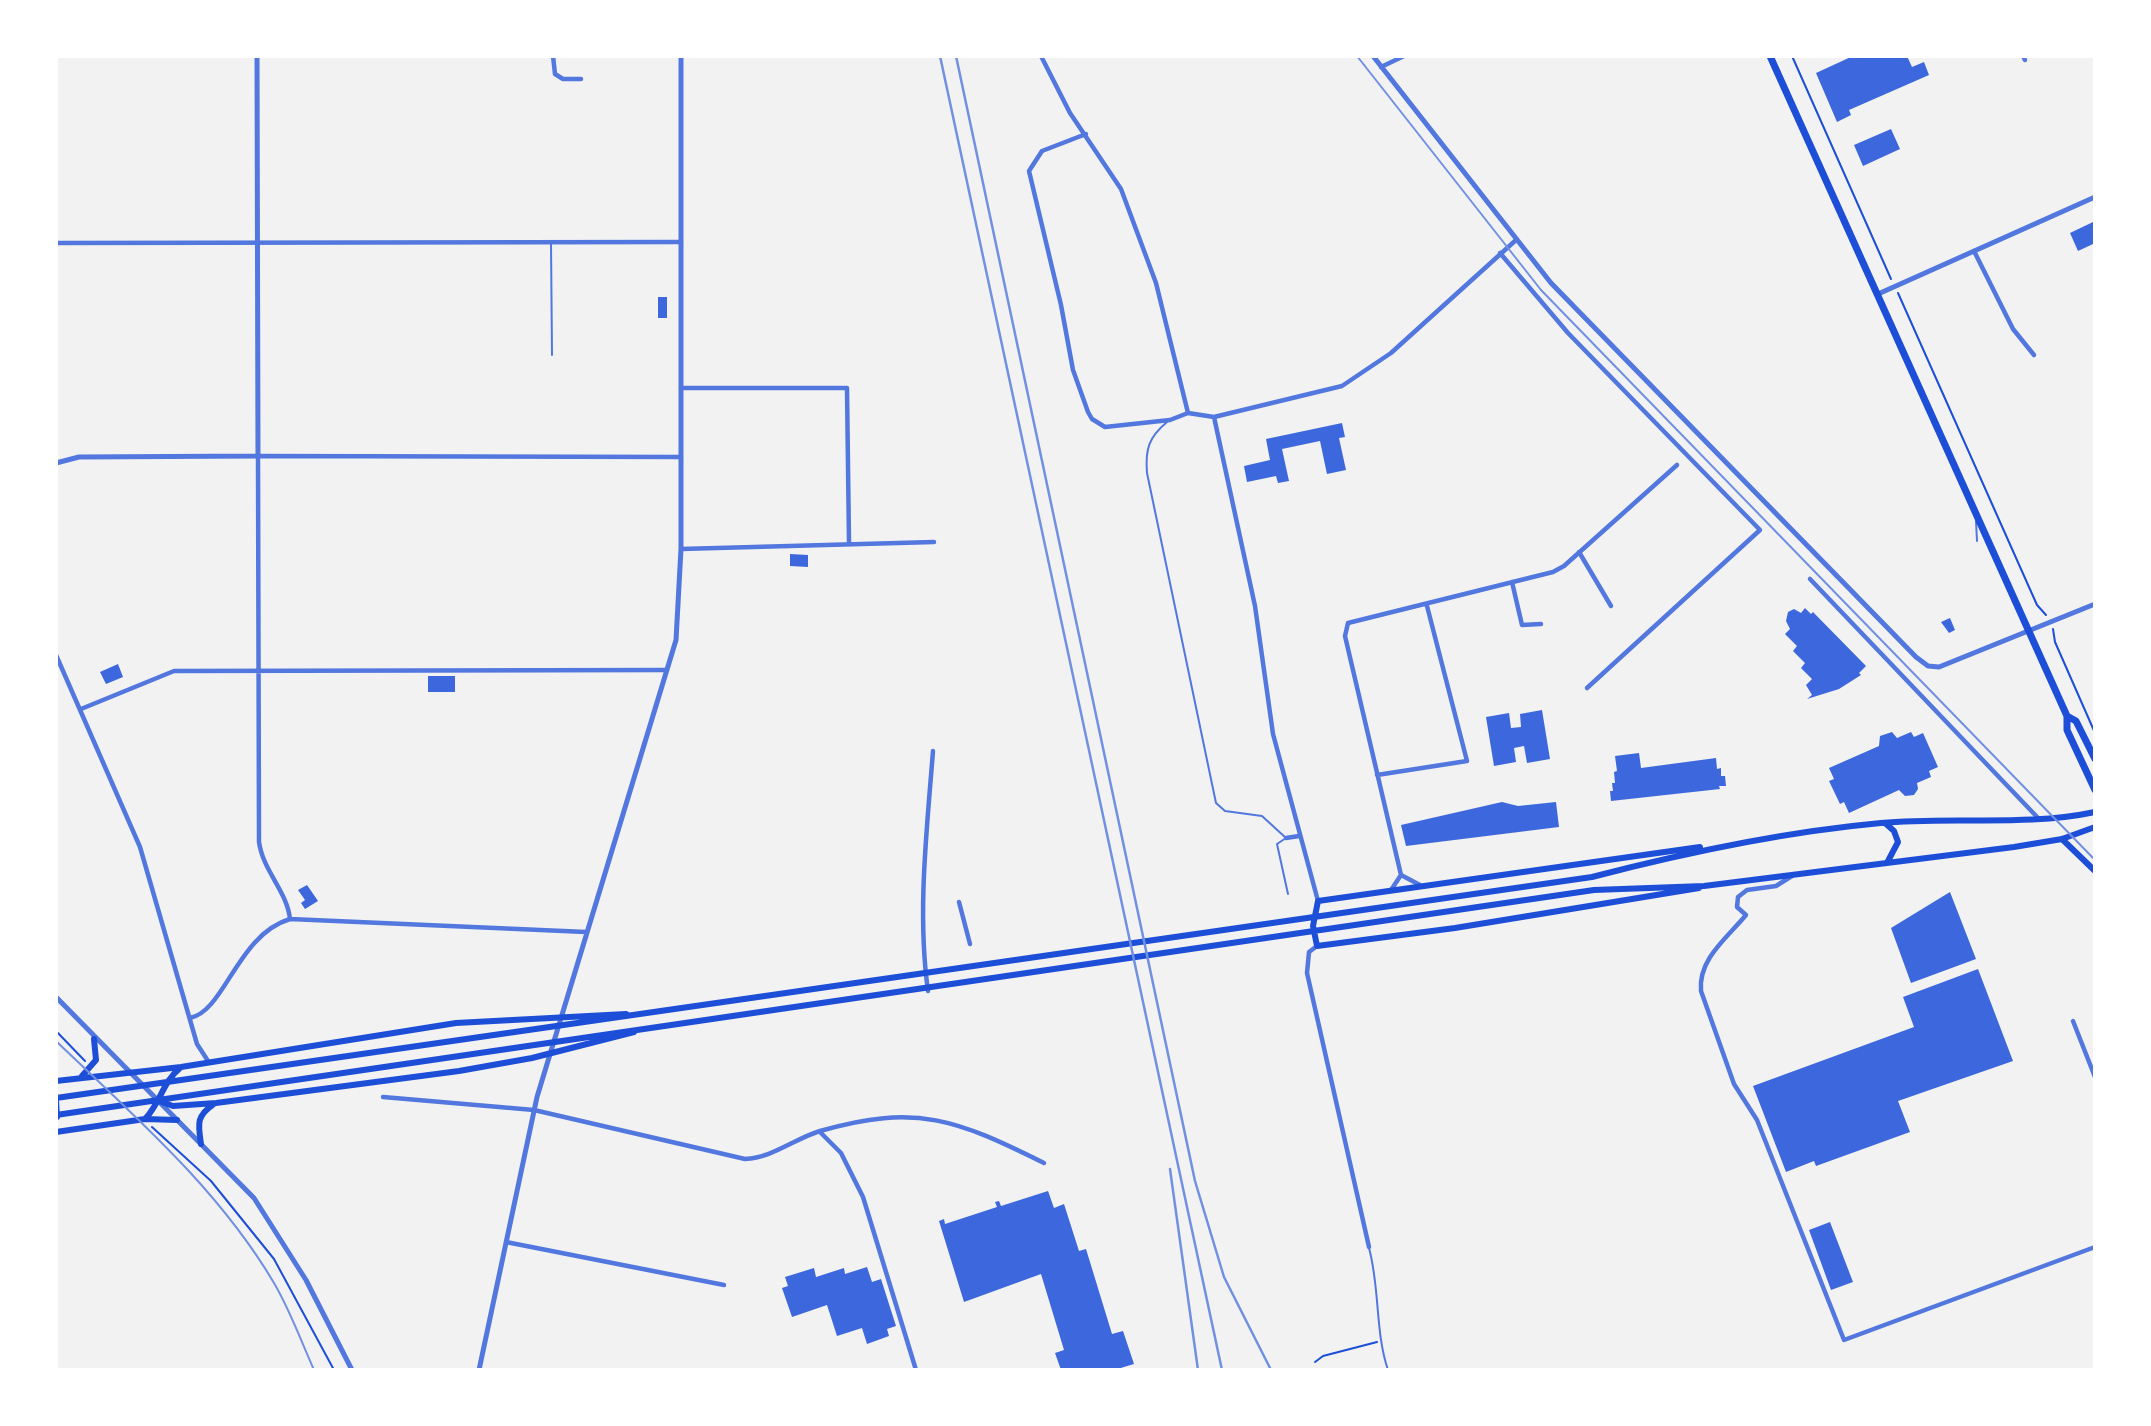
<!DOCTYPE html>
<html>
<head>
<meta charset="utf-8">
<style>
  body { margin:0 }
  #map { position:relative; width:2151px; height:1426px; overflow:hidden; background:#f2f2f2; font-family:"IBM Plex Sans",sans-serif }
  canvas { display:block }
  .frame { position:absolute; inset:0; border:58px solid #fff; pointer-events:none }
</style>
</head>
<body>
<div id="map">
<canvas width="2151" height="1426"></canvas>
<div class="frame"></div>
</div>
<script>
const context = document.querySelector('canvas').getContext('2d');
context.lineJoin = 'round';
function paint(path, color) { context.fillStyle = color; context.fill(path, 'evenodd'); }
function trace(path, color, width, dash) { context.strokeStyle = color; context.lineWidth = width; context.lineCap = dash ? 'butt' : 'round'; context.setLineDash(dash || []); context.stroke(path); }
paint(new Path2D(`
  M1853,56H1907L1912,67L1924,62L1929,75L1849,110L1851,115L1837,122L1816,73Z
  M1891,129L1900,149L1863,166L1854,145Z
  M2093,222V244L2078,251L2070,233Z
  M658,297H667V318H658Z
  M1342,423L1345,437L1339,438L1346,470L1327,474L1320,441L1282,449L1289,481L1278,483L1276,476L1247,482L1244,466L1270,460L1266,439Z
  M790,554L808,555V567L790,566Z
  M1805,608L1811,614L1813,612L1866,666L1859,673L1861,675L1839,689L1807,699L1812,695L1806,685L1812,679L1801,668L1805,663L1793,651L1797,646L1785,634L1790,629L1786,621L1788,612L1794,609L1801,613Z
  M1950,618L1955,630L1949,633L1941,622Z
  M118,664L123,677L106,684L100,672Z
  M428,676H455V692H428Z
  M1542,710L1550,759L1527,763L1524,746L1514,748L1516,762L1494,766L1486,717L1509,713L1511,728L1521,727L1520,714Z
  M1892,732L1897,738L1911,732L1914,737L1923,733L1938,767L1929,771L1931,777L1917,783L1918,789L1914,795L1905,796L1899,790L1849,813L1844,802L1840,804L1829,781L1834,779L1829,768L1879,746L1880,736Z
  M1639,753L1641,768L1716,758L1717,769L1721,768V776H1725L1726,786H1719L1720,789L1611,801L1610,791H1613L1612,783H1615L1614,772L1617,771L1615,756Z
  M1502,802L1518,806L1556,802L1559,827L1406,846L1401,825Z
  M307,885L318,901L305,909L301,903L305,900L298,890Z
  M1950,892L1976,959L1911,983L1891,928Z
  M1978,969L2013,1061L1898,1101L1910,1132L1816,1166L1814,1161L1786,1172L1753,1086L1914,1027L1903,997Z
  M1048,1191L1054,1208L1064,1204L1079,1251L1086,1249L1112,1334L1123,1331L1134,1364L1114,1370H1061L1055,1353L1064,1350L1041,1274L964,1302L939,1221L944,1219L945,1224L997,1207L995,1202L999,1201L1001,1206Z
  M1830,1222L1853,1282L1831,1290L1809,1230Z
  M867,1267L872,1282L881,1279L896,1326L887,1329L889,1336L867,1344L862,1328L837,1336L827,1305L792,1317L782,1288L788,1286L785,1277L814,1268L816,1277L844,1268L845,1274Z`), '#3d67dc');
trace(new Path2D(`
  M1792,56L1891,279
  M1898,293L2037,605L2046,615
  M2053,629L2055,642L2095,733
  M56,1031L85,1061
  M152,1127L211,1181L274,1259L334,1370
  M1315,1362L1323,1356L1377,1342`), '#1d4ed8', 2);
trace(new Path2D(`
  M551,243L552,355
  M1167,422C1149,437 1145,449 1147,473L1216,803L1225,811L1262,816L1286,838L1277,844L1288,894
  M1976,521L1977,541
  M1369,1248C1380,1288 1375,1332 1388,1370`), '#5277de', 2);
trace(new Path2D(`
  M553,56L555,74L563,79H581
  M1041,56L1070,113L1121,189L1156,283L1188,413
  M2023,56L2025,60
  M1381,67L1404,56
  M1086,134L1042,151L1029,171L1061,305L1073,370L1088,412L1092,419L1105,427L1170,420L1188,413L1214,417L1342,386L1391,353L1516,240
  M56,243L681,242
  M1974,251L2013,329L2034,355
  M1500,253L1568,333L1760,530L1587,688
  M681,388H847L849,543
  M1214,417L1255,606L1273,734L1318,901
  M681,549L934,542
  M1579,552L1611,606
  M1810,579L2039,819
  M1512,582L1522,625L1541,624
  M56,655L140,847L197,1044L208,1061
  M81,709L174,671L667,670
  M1377,775L1467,761L1427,606
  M1286,838L1299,836
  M1401,875L1420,885
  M1792,876L1776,886L1747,890L1738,897L1737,907L1746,915C1727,938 1698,959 1701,991L1734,1084L1757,1120L1844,1340L2095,1247
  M1391,890L1401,875L1345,636L1348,623L1553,572L1564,566L1677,465
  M959,902L970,944
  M290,919C287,891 263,871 259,842L258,456L681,457
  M1317,946L1309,952L1307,973L1369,1247
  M928,991C917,913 927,829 933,751
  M190,1018C225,1011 237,935 290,919L586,932
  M2073,1021L2095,1077
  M383,1097L534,1110L745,1159C772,1158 794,1139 820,1131C917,1103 957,1120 1044,1163
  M820,1132L841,1153L863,1197L916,1370
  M506,1242L724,1285`), '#5277de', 4.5);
trace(new Path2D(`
  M1373,56L1551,283L1916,657L1928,666L1939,667L2095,604
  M1878,294L2095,197
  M56,463L79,457L258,456L257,56
  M56,997L254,1198L306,1280L352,1370
  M479,1370L537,1097L676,640L681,549V56`), '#5277de', 5);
trace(new Path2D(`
  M1885,823L1894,831L1898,842L1888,861
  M2062,839L2095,871
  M1699,888L1455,928L1317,946L1313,926L1318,901L1700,847
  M82,1076L96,1060L94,1039
  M56,1081L181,1067L456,1023L626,1014
  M56,1098L1592,877C1688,852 1782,832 1881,823C1952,816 2025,827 2095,812
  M56,1100L57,1117
  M159,1101L173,1106L216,1103L459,1071L532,1058L634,1032
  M56,1115L1594,890L1704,886L2014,847L2062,839L2095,827
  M145,1119C161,1102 162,1083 180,1068
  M56,1132L145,1119L177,1120
  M201,1144C198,1124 196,1116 214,1104`), '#1d4ed8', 6);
trace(new Path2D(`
  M1770,56L2067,716V730L2095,790
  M2067,716L2076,721L2095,759`), '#1d4ed8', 7);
trace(new Path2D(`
  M1357,56L1541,290L2095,860
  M56,1041C134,1116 218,1188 274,1283C290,1310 301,1341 314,1370`), '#7290e2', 2);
trace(new Path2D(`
  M940,56L1222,1370
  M956,56L1195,1181L1224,1277L1271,1370
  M1170,1169L1198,1370`), '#7290e2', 2.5);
</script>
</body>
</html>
